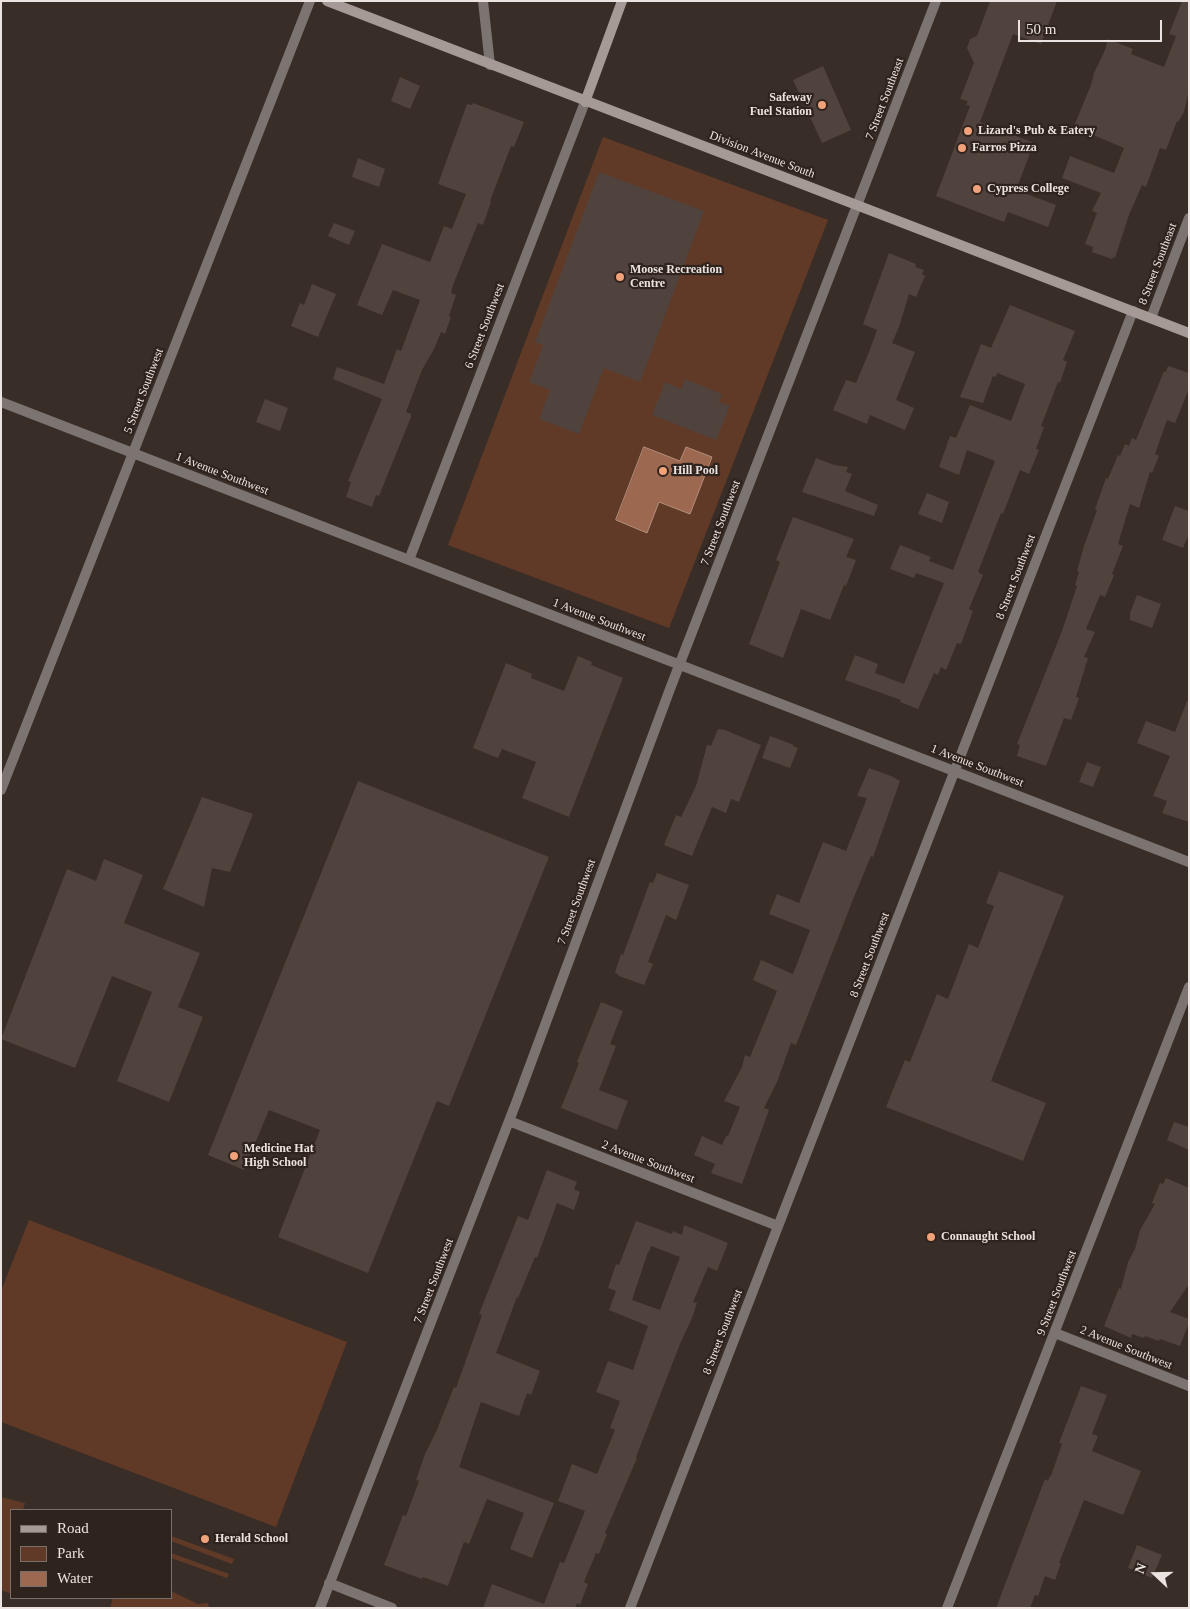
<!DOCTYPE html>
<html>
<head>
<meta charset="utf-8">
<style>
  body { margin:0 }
  #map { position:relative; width:1190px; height:1609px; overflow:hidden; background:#392d27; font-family:Georgia,serif }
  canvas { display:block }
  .frame { position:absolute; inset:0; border:2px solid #ebe3df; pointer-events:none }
  .legend { position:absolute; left:10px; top:1509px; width:162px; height:90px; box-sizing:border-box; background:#2f231d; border:1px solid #7a706b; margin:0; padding:6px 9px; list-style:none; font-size:15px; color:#ebe3df }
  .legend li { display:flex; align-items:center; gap:10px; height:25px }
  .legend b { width:25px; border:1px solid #7a706b }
  .north { position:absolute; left:1130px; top:1549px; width:50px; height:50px; -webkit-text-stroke:4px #2f231d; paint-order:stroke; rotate:291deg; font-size:14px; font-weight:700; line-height:20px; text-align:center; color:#ebe3df }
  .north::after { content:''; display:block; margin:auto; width:18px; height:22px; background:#ebe3df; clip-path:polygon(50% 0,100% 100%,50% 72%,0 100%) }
  .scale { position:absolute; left:1018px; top:20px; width:144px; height:22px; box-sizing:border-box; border:2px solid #ebe3df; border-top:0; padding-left:6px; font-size:15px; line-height:18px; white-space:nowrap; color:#ebe3df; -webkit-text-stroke:4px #2f231d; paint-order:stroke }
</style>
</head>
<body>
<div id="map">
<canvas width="1190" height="1609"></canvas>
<div class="frame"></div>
<ul class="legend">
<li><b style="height:6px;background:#a59a95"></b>Road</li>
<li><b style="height:14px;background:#603a27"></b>Park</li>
<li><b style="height:14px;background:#9c684f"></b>Water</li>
</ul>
<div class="north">N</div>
<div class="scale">50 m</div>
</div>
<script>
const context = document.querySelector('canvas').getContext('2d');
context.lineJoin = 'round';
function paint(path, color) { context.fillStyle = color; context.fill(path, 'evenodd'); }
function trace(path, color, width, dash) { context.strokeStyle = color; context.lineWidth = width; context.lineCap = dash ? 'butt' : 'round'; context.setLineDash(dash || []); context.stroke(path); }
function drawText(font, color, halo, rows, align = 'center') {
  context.font = font + ' Georgia,serif'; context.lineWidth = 4.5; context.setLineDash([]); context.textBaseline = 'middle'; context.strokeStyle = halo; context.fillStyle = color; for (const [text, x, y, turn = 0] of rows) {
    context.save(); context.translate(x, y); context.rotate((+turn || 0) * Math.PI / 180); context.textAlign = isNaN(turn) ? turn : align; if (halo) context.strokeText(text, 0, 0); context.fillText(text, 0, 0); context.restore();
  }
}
paint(new Path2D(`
  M603,137L828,220L669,628L448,545Z
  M29,1220L347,1342L276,1527L1,1422V1291Z
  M1,1497L25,1503L23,1510H11V1594L1,1590Z
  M171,1536L234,1559L232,1564L171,1541Z
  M171,1553L229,1574L227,1578L171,1558Z
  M171,1591L198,1604L208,1603L209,1608H110L113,1598H171Z`), '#603a27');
const water = new Path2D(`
  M644,447L680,461L686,447L712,457L690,514L659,502L647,533L616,520Z`);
paint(water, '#9c684f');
trace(water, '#b48d7a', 1);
paint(new Path2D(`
  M990,1H1057L1041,44L1013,34L980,122L1034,143L1016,190L1056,205L1048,227L1008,212L1004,222L936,196L970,106L966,105L968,101L960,99L974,63L967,48L970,39L977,36Z
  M1182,1H1189V90L1184,112L1178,122L1177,121L1166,150L1160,148L1146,187L1142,185L1129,215L1115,258L1113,257L1112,259L1092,252L1093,247L1085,244L1097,213L1092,211L1101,193L1062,178L1070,156L1114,173L1124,148L1081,130L1082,129L1074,126L1091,85L1094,73L1105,50L1108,39L1133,49L1131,54L1164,67L1176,36L1169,34Z
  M823,66L851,130L822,143L793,80Z
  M400,77L420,86L410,109L391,101Z
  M473,103L524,122L514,147L511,146L490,201L491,202L483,225L478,223L453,285L451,293L456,295L449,316L451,317L445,334L441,332L434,349L422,370L406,412L411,414V417L379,496L376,495L372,507L346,497L351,482L348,481L382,399L333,379L337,367L384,384L397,349L401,351L420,300L393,290L382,315L357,305L382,244L430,262L444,226L452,229L466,194L438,184L467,104L472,105Z
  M358,158L385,169L379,187L352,177Z
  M599,172L704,211L640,382L604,368L579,434L539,419L550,390L529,382L543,345L535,342Z
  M334,223L355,231L349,245L328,236Z
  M889,253L916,264L915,267L924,270L922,274L925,276L916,297L909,294L899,327L892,343L915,352L896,400L914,408L905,430L870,415L867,424L833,410L846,380L856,383L869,352L877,330L863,324Z
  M312,284L336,294L318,337L291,326L300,303L304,305Z
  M1010,305L1075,331L1063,360L1067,362L1060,383L1058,382L1041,426L1044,427L1036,449L1039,450L1029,474L1020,470L1003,514L1001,513L978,572L983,575L969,609L973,611L961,644L957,643L946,670L941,667L938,675L934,673L918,709L900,702L901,700L845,680L855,655L878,664L875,673L904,684L944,583L916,573L914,578L890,569L900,545L931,557L929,561L953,570L995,461L967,450L959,475L939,467L950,436L956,438L970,405L1011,421L1025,384L997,373L996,377L993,376L983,403L960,397L981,344L991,348Z
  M1168,366L1189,373V389L1175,423L1167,420L1155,454L1159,456L1152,473L1150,472L1139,508L1130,504L1118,544L1123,546L1112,574L1114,575L1105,597L1100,595L1086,629L1095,632L1084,657L1088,658L1076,697L1079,698L1071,720L1064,718L1046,766L1017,756L1020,745L1017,744L1062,631L1077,586L1075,585L1079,572L1077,571L1084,546L1097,510L1095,509L1106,478L1108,479L1118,455L1120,456L1125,444L1129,446L1132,438L1136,440L1164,371L1166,372Z
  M685,379L722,394L719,402L730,406L716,440L652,415L665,382L681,389Z
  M265,399L288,408L280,431L256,422Z
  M816,458L834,465L848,467L846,472L852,474L845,491L878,505L874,516L802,492Z
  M927,493L949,502L942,523L918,514Z
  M1175,506L1189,511V534L1183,548L1162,540Z
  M793,517L854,539L846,557L856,560L846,586L844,585L830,620L801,609L783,658L749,644L780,562L776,560Z
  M1137,595L1161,604L1152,628L1130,620V613Z
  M578,656L592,662L591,665L623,678L569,817L522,798L536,762L502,749L498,758L473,748L506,663L532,674L531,678L564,691Z
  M1187,701H1189V822L1162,813L1167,801L1153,796L1170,756L1137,743L1146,721L1175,732Z
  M718,729L725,730L761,745L739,802L731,799L726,813L712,807L692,856L664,845L676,815L681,817L696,786L707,745L711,746Z
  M770,736L794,745L793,746L798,748L790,768L762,758Z
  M1087,762L1101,767L1093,787L1079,782Z
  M869,768L891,776L900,781L873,857L871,856L854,897L796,1045L791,1043L777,1082L764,1108L769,1110L742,1184L711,1173L715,1164L694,1155L702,1136L722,1145L726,1136H728L740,1107L724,1101L742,1067L745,1055L750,1057L777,991L753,980L761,960L793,974L810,930L769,914L777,894L799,903L823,842L846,851L867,798L857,796Z
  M358,781L549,857L449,1106L437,1101L368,1273L278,1237L320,1130L269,1110L244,1170L208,1155Z
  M202,797L253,814L230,872L212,868L204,907L163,889Z
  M104,859L143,875L124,923L200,953L178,1007L203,1017L169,1102L117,1081L152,992L112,976L75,1068L1,1039L67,869L96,881Z
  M999,871L1064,896L991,1081L1046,1103L1023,1161L886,1107L905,1060L910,1062L937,994L948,999L969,944L978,948L994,906L986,903Z
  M657,873L689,885L676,920L666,915L648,962L653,964L644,985L619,976L615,972L621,954L623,955L650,882L653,883Z
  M601,1002L623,1011L610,1044L616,1046L599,1090L628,1101L617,1130L561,1108L579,1063L577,1062Z
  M1174,1122L1189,1127V1150L1167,1140Z
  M547,1170L577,1182L574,1189L580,1192L574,1210L557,1203L537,1258L535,1257L518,1298L517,1297L496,1353L540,1371L531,1395L527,1393L519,1416L481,1402L459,1467L554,1503L532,1558L510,1549L524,1513L487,1499L469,1544L464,1542L448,1586L423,1577L422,1579L384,1565L403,1515L406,1516L419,1481L416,1480L425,1454L436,1432L454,1387L456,1388L482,1315L479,1314L518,1216L528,1220Z
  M1166,1178L1189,1188V1284L1170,1312L1189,1319V1323L1180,1346L1160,1339L1159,1341L1145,1336L1144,1338L1132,1334L1131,1338L1104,1326L1119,1288L1121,1289L1128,1262L1135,1249L1140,1230L1155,1204L1152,1203L1160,1183L1163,1184Z
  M636,1221L672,1234L673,1231L682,1235L684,1225L728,1243L717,1271L708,1267L693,1302L697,1303L692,1318L680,1344L636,1457L637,1458L605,1533L607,1534L599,1554L596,1553L584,1582L588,1584L580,1605L577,1603L575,1608H483L492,1584L544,1604L560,1562L564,1563L585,1511L558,1501L572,1464L597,1474L615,1430L610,1428L620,1401L596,1392L608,1361L633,1370L648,1326L609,1310L616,1291L608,1288L616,1264L619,1265ZM651,1246L680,1257L660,1310L632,1300L648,1252H649Z
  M1081,1386L1107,1395L1092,1434L1098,1436L1092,1451L1141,1471L1123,1515L1084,1500L1059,1563H1061L1055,1580L1045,1576L1038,1596L1035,1595L1030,1608H996L1045,1479L1048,1481L1050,1476H1051L1062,1444L1059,1443Z
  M1137,1545L1162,1555L1152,1578L1128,1568Z`), '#50433d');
trace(new Path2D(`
  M483,1L490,65
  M1151,318L1189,218
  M1,402L1189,862
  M409,560L585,102
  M1,790L310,1
  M509,1121L778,1226
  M1055,1333L1189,1386
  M329,1583L392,1608
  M320,1608L516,1103L670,689L936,1
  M630,1608L1133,311
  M947,1608L1189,987`), '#7b7471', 10);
trace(new Path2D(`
  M327,1C613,114 902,220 1189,333
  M585,102L622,1`), '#a59a95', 10);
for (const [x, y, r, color] of [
  [822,105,5,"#f1a27b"],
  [968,131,5,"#f1a27b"],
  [962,148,5,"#f1a27b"],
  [977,189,5,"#f1a27b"],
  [620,277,5,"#f1a27b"],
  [663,471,5,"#f1a27b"],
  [234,1156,5,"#f1a27b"],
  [931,1237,5,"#f1a27b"],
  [205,1539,5,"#f1a27b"]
]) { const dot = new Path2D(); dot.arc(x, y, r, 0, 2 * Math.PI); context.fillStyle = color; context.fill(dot); trace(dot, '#2f231d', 2); }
drawText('bold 12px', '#ebe3df', '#2f231d', [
  ["Safeway",812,98,"right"],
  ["Fuel Station",812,112,"right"],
  ["Lizard's Pub & Eatery",978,131],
  ["Farros Pizza",972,148],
  ["Cypress College",987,189],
  ["Moose Recreation",630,270],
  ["Centre",630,284],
  ["Hill Pool",673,471],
  ["Medicine Hat",244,1149],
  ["High School",244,1163],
  ["Connaught School",941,1237],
  ["Herald School",215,1539]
], 'left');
drawText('12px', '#ebe3df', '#2f231d', [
  ["7 Street Southeast",885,99,-69],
  ["Division Avenue South",762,155,21],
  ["8 Street Southeast",1158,264,-69],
  ["6 Street Southwest",485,326,-69],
  ["5 Street Southwest",144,391,-69],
  ["1 Avenue Southwest",222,474,21],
  ["7 Street Southwest",721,523,-69],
  ["8 Street Southwest",1016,577,-69],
  ["1 Avenue Southwest",599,620,21],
  ["1 Avenue Southwest",977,766,21],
  ["7 Street Southwest",577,902,-70],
  ["8 Street Southwest",870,955,-69],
  ["2 Avenue Southwest",648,1162,21],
  ["7 Street Southwest",434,1281,-69],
  ["9 Street Southwest",1057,1293,-69],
  ["8 Street Southwest",723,1332,-69],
  ["2 Avenue Southwest",1126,1348,22]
]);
</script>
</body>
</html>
